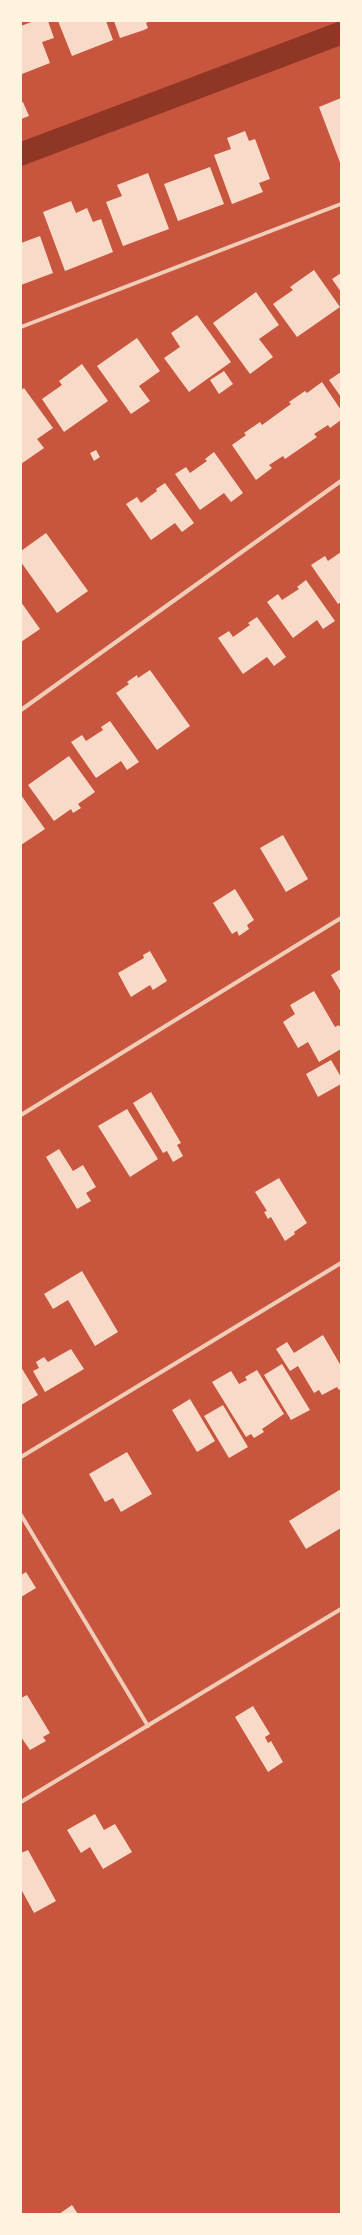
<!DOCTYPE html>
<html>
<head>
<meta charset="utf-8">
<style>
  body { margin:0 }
  #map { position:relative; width:362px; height:2235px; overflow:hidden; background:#c8553d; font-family:"IBM Plex Sans",sans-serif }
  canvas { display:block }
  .frame { position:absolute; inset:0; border:22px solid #fff3e0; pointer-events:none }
</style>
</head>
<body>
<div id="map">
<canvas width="362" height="2235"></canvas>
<div class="frame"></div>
</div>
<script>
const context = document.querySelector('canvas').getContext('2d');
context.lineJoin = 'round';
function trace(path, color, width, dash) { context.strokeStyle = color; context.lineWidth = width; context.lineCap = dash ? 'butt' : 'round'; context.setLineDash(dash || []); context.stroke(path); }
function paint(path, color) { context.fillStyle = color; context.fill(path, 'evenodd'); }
trace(new Path2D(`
  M21,154L341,33`), '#8f3625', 23);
paint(new Path2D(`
  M34,21H48L54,38L42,42L50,63L22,74L21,26Z
  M58,21H106L113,40L72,56Z
  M114,21H150L146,23L148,28L144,30L120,38Z
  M341,98V165L319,107Z
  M23,102L29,116L21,119V103Z
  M245,131L249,141L255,139L270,179L259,183L263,192L232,204L214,155L231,149L227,138Z
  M210,167L224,204L178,221L164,184Z
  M148,173L169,229L123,246L106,202L122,196L117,185Z
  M71,201L76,213L87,208L93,222L101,219L113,252L65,271L43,212Z
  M40,236L53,273L21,285V243Z
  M314,270L340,307L297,337L273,304L293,290L290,287Z
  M341,273V292L332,279Z
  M256,292L279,325L259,339L273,357L250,374L213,323Z
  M197,315L231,362L189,392L164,358L180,347L171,333Z
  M137,338L160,371L139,386L150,401L131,414L97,366Z
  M82,364L108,401L64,432L42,399L62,385L59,381Z
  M224,371L233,384L219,394L210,380Z
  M341,372V397L329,380Z
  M322,382L341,410V420L330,428L328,425L314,434L317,437L285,459L283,456L269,465L272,468L256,480L232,445L246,435L244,433L260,422L262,425L291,404L289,402L305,391L307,393Z
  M24,388L53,428L37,439L44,448L21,464V390Z
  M96,450L100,457L94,461L90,453Z
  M214,452L243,493L231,502L224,493L200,510L175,474L186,467L190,473L207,461L205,459Z
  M165,483L194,523L182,532L175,523L151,540L126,504L137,497L141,503L157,491L156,489Z
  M46,533L88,591L57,613L21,562V551Z
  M341,552V602L338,604L311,565L325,556L328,561Z
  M306,580L335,621L323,629L317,620L293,638L267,602L278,594L282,600L299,589L297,587Z
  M21,602L40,629L21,642Z
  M257,617L286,657L274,666L267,657L243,674L218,638L229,631L233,637L250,625L248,623Z
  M150,670L190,726L157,750L116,693L129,684L127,682L137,675L138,678Z
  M110,721L139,762L127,770L121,761L96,778L71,742L82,735L86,741L103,730L101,727Z
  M69,756L95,792L78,804L81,808L73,813L71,809L54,821L28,785Z
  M21,795L45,829L21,845Z
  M283,835L308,879L286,892L260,848Z
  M235,889L254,920L247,925L249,929L239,936L237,931L232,934L213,903Z
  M150,951L167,981L153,990L150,985L131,997L118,973L144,958L143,955Z
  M341,969V992L331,975Z
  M314,991L335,1027L339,1025L341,1029V1049L319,1062L308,1042L298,1048L283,1022L295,1014L290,1005Z
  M331,1060L341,1077V1084L318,1097L306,1074Z
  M151,1092L181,1143L177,1145L183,1156L173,1162L167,1151L163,1153L133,1103Z
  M127,1109L158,1159L130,1177L98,1126Z
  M59,1149L73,1171L83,1165L96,1187L86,1193L91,1201L77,1209L46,1157Z
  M279,1178L307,1223L294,1232L295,1234L285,1241L271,1217L268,1219L264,1212L267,1211L255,1192Z
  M82,1271L118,1332L95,1346L68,1300L53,1309L44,1294Z
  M323,1335L341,1366V1389L339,1390L337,1387L322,1395L319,1390L314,1393L298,1366L290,1371L276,1349L287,1342L294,1353Z
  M71,1349L84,1369L45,1392L33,1371L39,1368L36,1362L44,1357L48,1362Z
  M282,1364L310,1410L291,1420L264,1375Z
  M21,1367L38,1395L21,1405Z
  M257,1370L284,1414L262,1429L264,1432L254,1438L251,1434L246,1437L212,1382L231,1371L239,1384L247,1380L245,1377Z
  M190,1399L215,1441L197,1452L172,1410Z
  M223,1405L248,1447L229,1458L204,1416Z
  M127,1452L152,1494L121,1512L113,1498L105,1502L89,1474Z
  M341,1489V1528L306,1549L289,1521Z
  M26,1572L36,1588L21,1597V1575Z
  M27,1695L50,1733L43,1737L46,1741L30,1750L21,1737V1698Z
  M253,1706L270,1734L265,1737L268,1743L271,1741L283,1762L268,1772L235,1717Z
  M95,1814L104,1830L115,1824L132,1852L103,1869L90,1847L81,1853L67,1830Z
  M28,1850L56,1901L34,1913L21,1889V1853Z
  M72,2205L78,2214H59Z`), '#f7dbc8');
trace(new Path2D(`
  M21,327L341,204
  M21,710L341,481
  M21,1115L341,918
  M21,1457L341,1263
  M21,1515L148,1726
  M21,1802L341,1609`), '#f1ccb7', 4);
</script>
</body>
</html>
